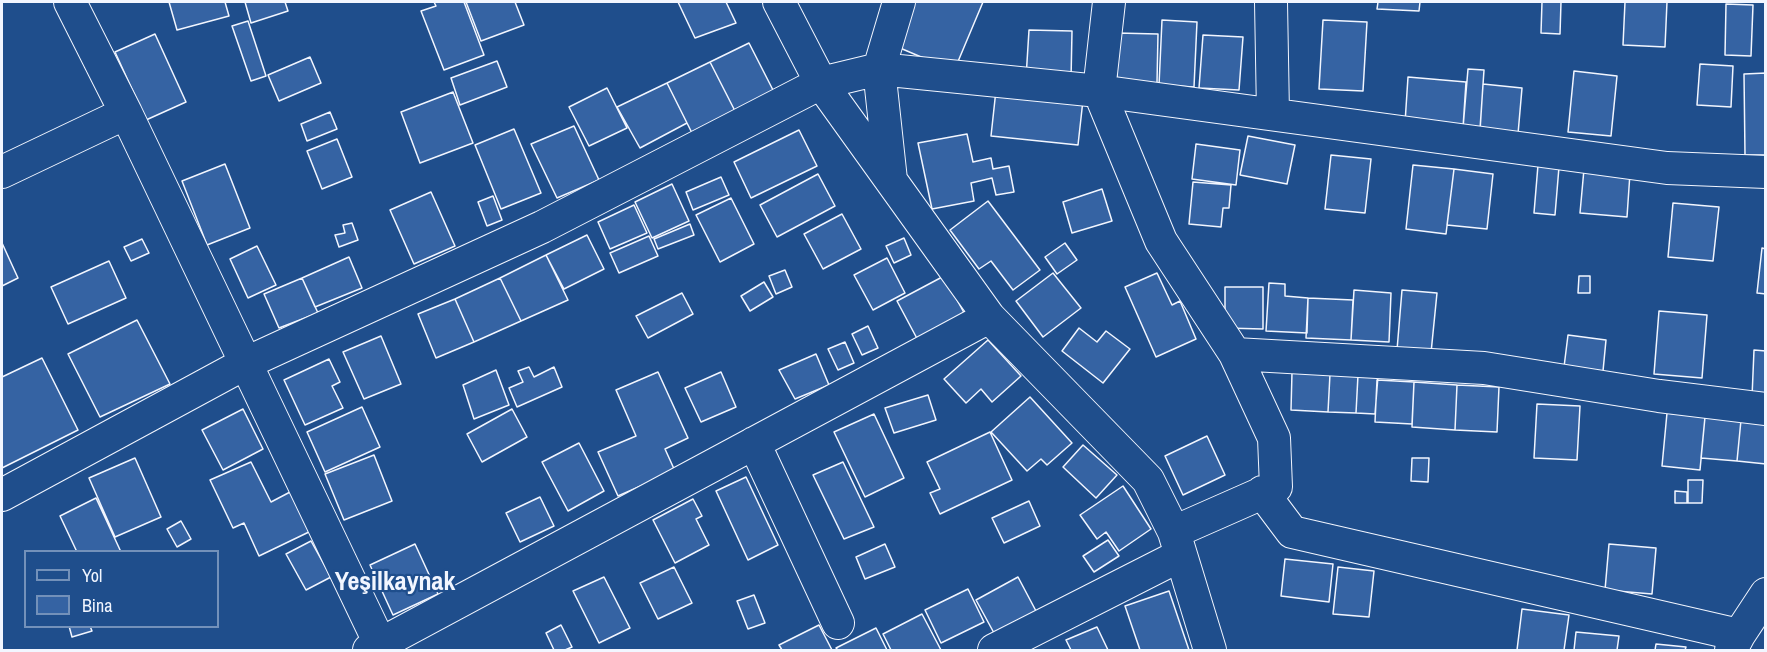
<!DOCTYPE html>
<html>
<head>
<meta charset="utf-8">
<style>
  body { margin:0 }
  #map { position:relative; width:1767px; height:652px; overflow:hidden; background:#1f4e8c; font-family:"Archivo Narrow",sans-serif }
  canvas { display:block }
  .frame { position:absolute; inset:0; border:3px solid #f2f6ff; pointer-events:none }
  .legend { position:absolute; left:24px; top:550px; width:195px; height:78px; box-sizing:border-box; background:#1f4e8c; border:2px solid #7391ba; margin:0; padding:8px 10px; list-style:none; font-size:18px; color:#f2f6ff }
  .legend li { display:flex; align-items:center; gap:12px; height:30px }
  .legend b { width:30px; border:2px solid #7391ba }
</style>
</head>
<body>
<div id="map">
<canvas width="1767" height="652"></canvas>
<div class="frame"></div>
<ul class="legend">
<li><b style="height:8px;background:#1f4e8c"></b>Yol</li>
<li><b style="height:16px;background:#3563a3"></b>Bina</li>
</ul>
</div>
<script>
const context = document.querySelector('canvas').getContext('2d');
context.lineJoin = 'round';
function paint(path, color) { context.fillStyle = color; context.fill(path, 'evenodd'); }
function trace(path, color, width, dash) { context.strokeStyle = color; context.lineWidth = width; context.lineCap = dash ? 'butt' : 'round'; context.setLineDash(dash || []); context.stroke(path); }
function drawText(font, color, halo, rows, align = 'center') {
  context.font = font + ' "Archivo Narrow",sans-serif'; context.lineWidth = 4.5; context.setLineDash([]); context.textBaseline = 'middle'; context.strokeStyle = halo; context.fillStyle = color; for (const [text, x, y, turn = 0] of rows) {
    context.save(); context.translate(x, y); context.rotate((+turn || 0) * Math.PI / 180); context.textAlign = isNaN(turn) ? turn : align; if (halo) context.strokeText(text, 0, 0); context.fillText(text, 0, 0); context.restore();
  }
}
const building = new Path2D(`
  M169,2H225L229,16L177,30Z
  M245,2H285L288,11L251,23Z
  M434,2H464L484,55L444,70L421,11L436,6Z
  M466,2H515L524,25L481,41Z
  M678,2H726L736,23L695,38Z
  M911,2H983L954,71L893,45Z
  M1378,2H1420L1419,11L1377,9Z
  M1542,2H1561L1560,34L1541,33Z
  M1625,2H1667L1665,47L1623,45Z
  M1726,4L1753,5L1751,56L1725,55Z
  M1162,20L1197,22L1194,87L1159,85Z
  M1323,20L1367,22L1363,91L1319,89Z
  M248,21L266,76L251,81L232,26Z
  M1029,30L1072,31L1071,80L1026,78Z
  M1117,33L1158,34L1157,83L1117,82Z
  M155,34L186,102L146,120L115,52Z
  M1203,35L1243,37L1239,90L1199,88Z
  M749,43L774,92L735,111L710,62Z
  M310,57L321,83L279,101L268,75Z
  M497,61L507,87L460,105L451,78Z
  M710,62L735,111L692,133L667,83Z
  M1700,64L1733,66L1731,107L1697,105Z
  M1468,69L1484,70L1480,129L1463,128Z
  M1574,71L1617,76L1611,136L1568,132Z
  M1766,73V155H1745L1744,74Z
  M1408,77L1466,82L1463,128L1405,123Z
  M667,83L687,123L640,148L617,107Z
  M1483,84L1522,88L1518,134L1480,131Z
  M607,88L627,128L589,146L569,107Z
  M996,90L1083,100L1078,145L991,136Z
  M453,92L473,143L420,163L401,112Z
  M330,112L337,129L307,141L301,124Z
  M574,126L599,180L557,198L531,144Z
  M514,129L541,193L501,209L475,145Z
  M799,130L817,166L751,198L734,162Z
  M967,134L973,162L991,158L993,169L1009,166L1014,192L996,195L992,178L971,183L974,201L932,209L918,143Z
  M1248,136L1295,145L1287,184L1240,175Z
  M337,139L352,177L322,189L307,151Z
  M1196,144L1240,150L1236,185L1192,179Z
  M1331,155L1371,159L1365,213L1325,209Z
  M225,164L250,228L207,245L182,181Z
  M1413,165L1454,169L1446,234L1406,229Z
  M1538,165L1559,167L1555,215L1534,213Z
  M1454,169L1493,174L1487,229L1447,225Z
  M1584,169L1630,173L1627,217L1580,213Z
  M818,174L835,206L777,237L760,205Z
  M721,177L729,195L693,210L686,192Z
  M1193,182L1231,185L1229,208H1223L1221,227L1189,224Z
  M672,184L689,221L652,238L635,202Z
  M1102,189L1112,221L1072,233L1063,202Z
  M431,192L455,246L414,264L390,210Z
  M493,196L502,220L487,226L478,202Z
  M731,198L754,244L720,262L696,215Z
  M988,201L1040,270L1013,290L991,261L979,269L950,230Z
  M1673,203L1719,207L1713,261L1668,257Z
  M634,205L647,233L610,249L598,222Z
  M842,214L861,249L823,269L804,234Z
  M352,223L358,240L339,247L335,235L345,233L343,225Z
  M690,224L694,235L658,249L654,239Z
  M587,235L604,269L564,289L546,255Z
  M649,236L658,256L619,273L610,253Z
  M904,238L911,255L894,263L886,246Z
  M142,239L149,253L131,261L124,247Z
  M2,243L18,278L2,286Z
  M1065,243L1077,260L1057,274L1045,257Z
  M257,246L276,285L248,298L230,259Z
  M1762,248L1766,249V294L1757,293Z
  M546,255L568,300L521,321L500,278Z
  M349,257L362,288L315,307L302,278Z
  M887,258L905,293L873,310L854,275Z
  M109,261L126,298L68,324L51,287Z
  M785,270L792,287L776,294L769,276Z
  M1053,273L1081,308L1043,337L1016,301Z
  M1157,273L1172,305L1180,301L1196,339L1156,357L1125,287Z
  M944,276L968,320L921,346L897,301Z
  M1579,276H1590V293H1578Z
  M302,278L318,313L279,328L264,294Z
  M500,278L521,321L474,342L455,299Z
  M764,282L773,297L750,311L741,296Z
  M1269,283L1285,284V296L1308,298L1307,333L1266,331Z
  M1225,287H1263V329L1225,328Z
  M1354,290L1391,293L1389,342L1351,340Z
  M1402,290L1437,293L1431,353L1397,350Z
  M682,293L693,314L648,338L636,316Z
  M1308,298L1353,300L1351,340L1306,338Z
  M455,299L474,342L436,358L418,314Z
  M1659,311L1707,315L1702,378L1654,374Z
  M137,320L170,384L100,417L68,354Z
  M868,326L878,348L862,355L852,334Z
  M1079,328L1097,342L1106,331L1130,349L1103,383L1062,351Z
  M1568,335L1606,340L1603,371L1564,367Z
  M381,336L401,384L364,399L343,352Z
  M988,340L1021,376L992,402L981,389L966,403L944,379Z
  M845,342L854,363L838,370L828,349Z
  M1754,350L1766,351V397H1752Z
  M816,354L829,385L795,399L779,370Z
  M42,358L78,430L2,468V377Z
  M329,359L340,382L332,386L343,408L305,425L284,380Z
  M529,367L534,377L554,367L562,387L517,407L509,388L523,382L518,371Z
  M496,370L509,405L474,419L463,385Z
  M658,372L688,438L665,449L675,471L618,496L598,452L636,436L616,390Z
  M721,372L736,407L701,422L685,388Z
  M1292,372L1330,374L1328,412L1291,410Z
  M1330,374L1358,375L1356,413L1328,412Z
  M1358,375L1378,376L1375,414L1356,413Z
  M1377,380L1414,382L1412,424L1375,422Z
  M1414,382L1457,385L1455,430L1412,427Z
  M1457,385L1499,387L1497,432L1455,430Z
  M928,395L936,420L894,433L885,408Z
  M1030,397L1072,443L1047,465L1041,459L1027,471L991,432Z
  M1537,404L1580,406L1577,460L1534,458Z
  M362,407L380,447L325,472L307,432Z
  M243,409L263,449L223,470L202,430Z
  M512,409L527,437L482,462L467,434Z
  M1667,413L1705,417L1700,470L1662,466Z
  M874,414L904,478L865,497L834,432Z
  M1705,417L1741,420L1737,461L1701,458Z
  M1741,420L1766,422V464L1737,461Z
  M990,432L1012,480L940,514L930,493L940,489L927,462Z
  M1207,436L1225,475L1183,495L1165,456Z
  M579,443L604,491L568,511L542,462Z
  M1083,445L1117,475L1096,498L1063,467Z
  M374,455L392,501L344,520L325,474Z
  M135,458L161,517L115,537L89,478Z
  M1412,458H1429L1428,482L1411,481Z
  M251,462L271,502L292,491L311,531L259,556L244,523L233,528L210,480Z
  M843,462L874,527L844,539L813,475Z
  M746,477L778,545L748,560L716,491Z
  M1688,480H1703L1702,503H1688Z
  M1123,486L1151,529L1119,551L1106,532L1097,539L1080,515Z
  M1675,491L1687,492V503H1675Z
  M540,497L554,526L520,542L506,513Z
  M96,498L121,552H77L60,516Z
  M693,499L702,516L696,519L709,545L675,563L653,520Z
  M1029,501L1040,526L1004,543L992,518Z
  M181,521L191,539L177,547L167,529Z
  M1108,540L1119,556L1094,572L1083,556Z
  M311,541L331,577L306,590L286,554Z
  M415,544L438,594L393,615L370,565Z
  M885,544L895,567L865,579L856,557Z
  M1609,544L1656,548L1652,594L1605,590Z
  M1285,559L1333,564L1329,602L1281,596Z
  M674,567L692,603L658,619L640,583Z
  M1338,567L1374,571L1369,617L1333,614Z
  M604,577L630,628L599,643L573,591Z
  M1018,577L1036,611L994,633L976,600Z
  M968,589L984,622L941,643L925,610Z
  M1169,591L1189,650H1140L1125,606Z
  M754,595L765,623L748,629L737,601Z
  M1522,609L1569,615L1564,650H1517Z
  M922,614L941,650H891L883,634Z
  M561,625L572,647L565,650H554L546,633Z
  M819,625L832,650H782L779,645Z
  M69,626H90L92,631L72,637Z
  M1097,627L1108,650H1071L1066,640Z
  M876,628L887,650H838L836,648Z
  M1576,632L1619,636L1617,650H1574Z
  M1656,644L1686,647L1685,650H1655Z`);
paint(building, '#3563a3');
trace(building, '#f2f6ff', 1.5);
const minor = new Path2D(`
  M70,2L126,113
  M779,2L821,83L989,317L1148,480L1174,532L1210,650
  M1109,2L1099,91L1667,168L1766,172
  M1271,2L1273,114
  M2,172L126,113L383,650
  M891,180L879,69L899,2
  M1235,354L1484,368L1659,396L1766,409
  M754,443L838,623
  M1262,492L1292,532L1739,635L1731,650
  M2,495L246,363L542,227L821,83L879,69L1099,91L1161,241L1235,354L1274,438L1276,487L1174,532
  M1739,635L1766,594
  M369,650L989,317
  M994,650L1181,555`);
trace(minor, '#f2f6ff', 34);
trace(minor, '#1f4e8c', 32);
drawText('bold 26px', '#f2f6ff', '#1f4e8c', [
  ["Yeşilkaynak",395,583]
]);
</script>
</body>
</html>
